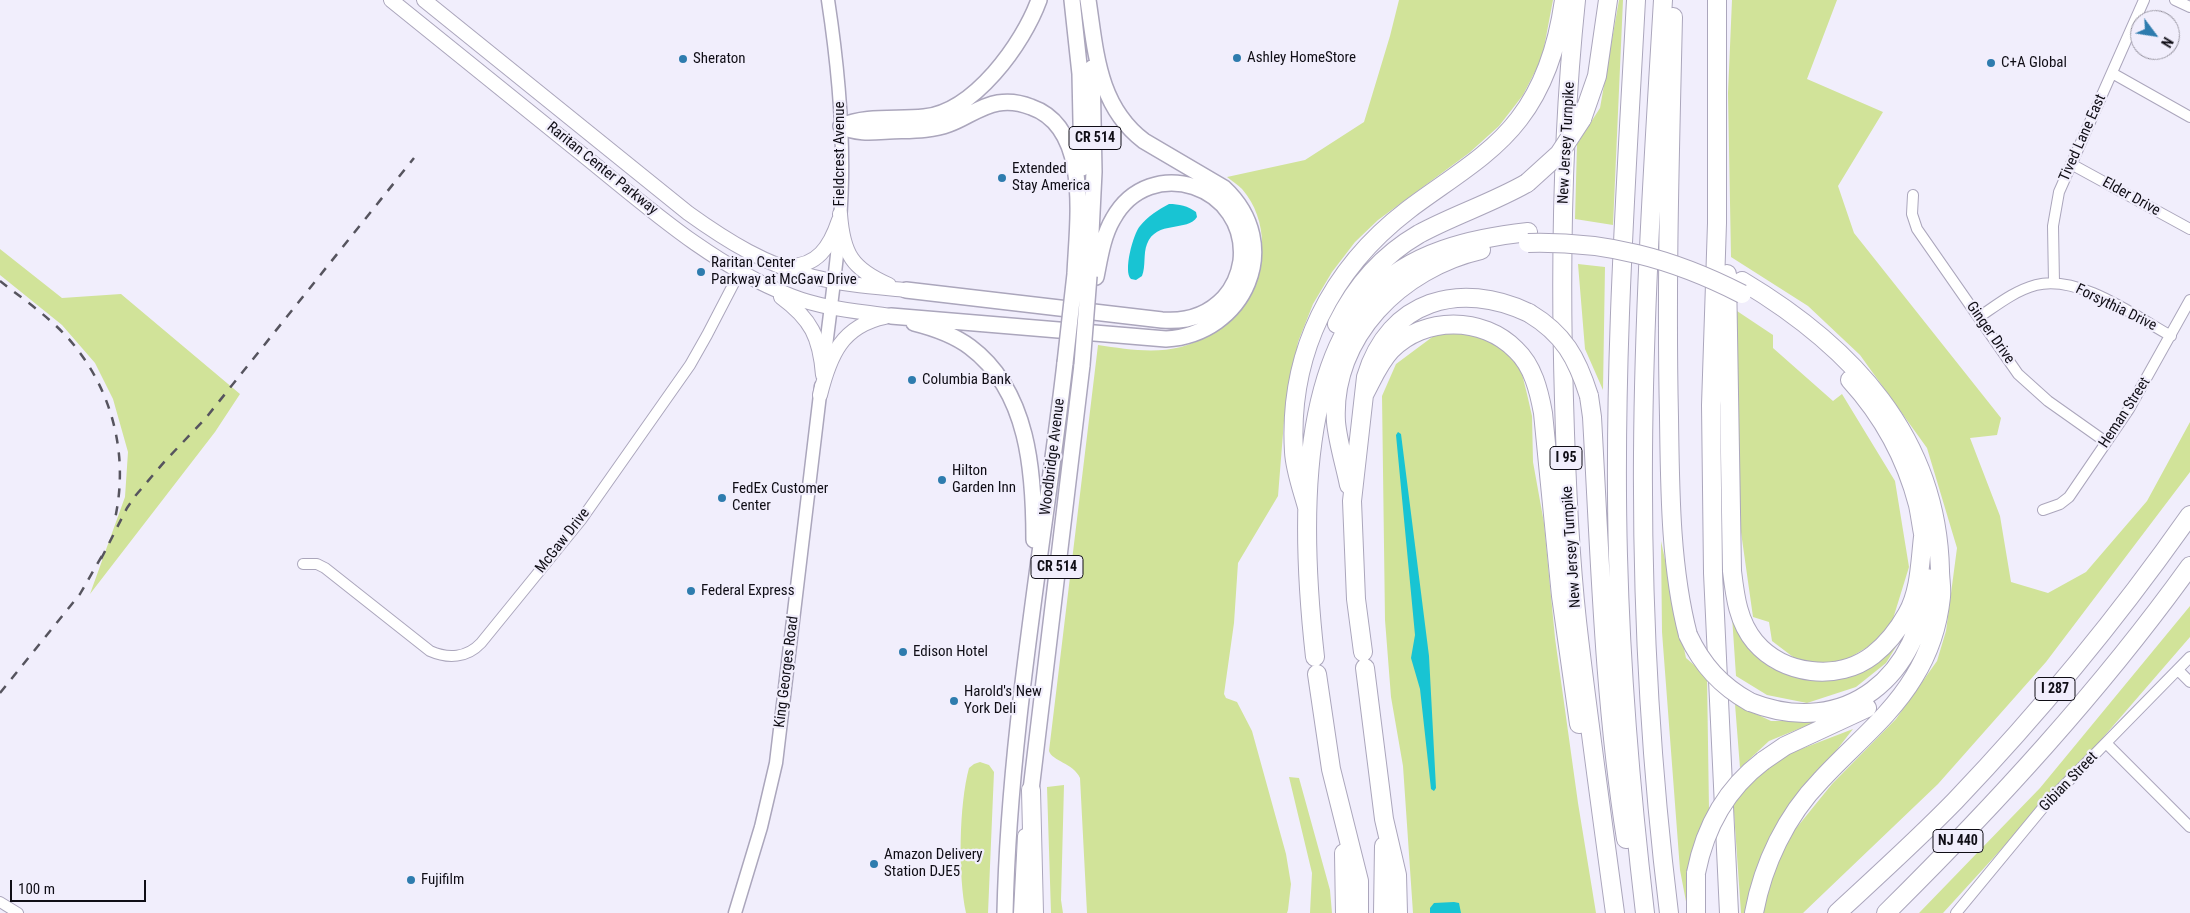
<!DOCTYPE html>
<html>
<head>
<meta charset="utf-8">
<style>
  body { margin:0 }
  #map { position:relative; width:2190px; height:913px; overflow:hidden; background:#f1eefc; font-family:"Roboto Condensed",sans-serif }
  canvas { display:block }
  .north { position:absolute; left:2130px; top:10px; width:50px; height:50px; box-sizing:border-box; background:#f1eefc; border:1px solid #9794a0; border-radius:50%; rotate:121deg; font-size:14px; font-weight:700; line-height:20px; text-align:center; color:#100e16 }
  .north::after { content:''; display:block; margin:auto; width:18px; height:22px; background:#2e7cae; clip-path:polygon(50% 0,100% 100%,50% 72%,0 100%) }
  .scale { position:absolute; left:10px; top:880px; width:136px; height:22px; box-sizing:border-box; border:2px solid #100e16; border-top:0; padding-left:6px; font-size:15px; line-height:18px; white-space:nowrap; color:#100e16; -webkit-text-stroke:4px #f1eefc; paint-order:stroke }
</style>
</head>
<body>
<div id="map">
<canvas width="2190" height="913"></canvas>
<div class="north">N</div>
<div class="scale">100 m</div>
</div>
<script>
const context = document.querySelector('canvas').getContext('2d');
context.lineJoin = 'round';
function paint(path, color) { context.fillStyle = color; context.fill(path, 'evenodd'); }
function trace(path, color, width, dash) { context.strokeStyle = color; context.lineWidth = width; context.lineCap = dash ? 'butt' : 'round'; context.setLineDash(dash || []); context.stroke(path); }
function drawText(font, color, halo, rows, align = 'center') {
  context.font = font + ' "Roboto Condensed",sans-serif'; context.lineWidth = 4.5; context.setLineDash([]); context.textBaseline = 'middle'; context.strokeStyle = halo; context.fillStyle = color; for (const [text, x, y, turn = 0] of rows) {
    context.save(); context.translate(x, y); context.rotate((+turn || 0) * Math.PI / 180); context.textAlign = isNaN(turn) ? turn : align; if (halo) context.strokeText(text, 0, 0); context.fillText(text, 0, 0); context.restore();
  }
}
paint(new Path2D(`
  M1399,0H1553L1542,58L1523,95L1499,126L1469,153L1378,220L1355,242L1332,272L1313,304L1298,342L1284,421L1278,496L1238,563L1234,623L1224,694L1226,698L1237,702L1252,731L1286,854L1291,884L1288,910L1287,913H1087L1080,778C1073,763 1052,761 1049,751L1098,345C1125,349 1154,354 1181,347C1202,341 1221,330 1237,315C1241,311 1244,305 1247,299C1267,266 1269,220 1242,189C1238,185 1232,181 1227,177L1305,160L1364,122L1390,36Z
  M1619,0H1623L1613,225L1575,219L1577,144L1600,108Z
  M1732,0H1837L1807,79L1883,112L1838,186L1854,233L2001,418L1997,435L1970,438L2000,516L2011,582L2048,593L2086,572L2147,501L2190,422V472L2046,662L1938,784L1803,913H1763L1765,901L1785,842L1832,784L1896,719L1937,661L1946,631L1957,548L1927,448L1860,355L1808,306L1731,257L1728,93Z
  M0,249L62,298L121,294L240,394L215,432L90,594L125,497L128,452L113,399L95,363L62,325L0,275Z
  M1578,264L1605,267L1603,390L1585,349Z
  M1737,311L1773,335V348L1833,401L1842,394L1895,481L1909,567L1888,635L1837,665L1797,660L1772,641L1769,622L1753,617L1740,525Z
  M1464,331L1498,343L1521,370L1527,394L1532,416L1533,462L1544,523L1555,638L1578,803L1596,913H1413L1403,766L1391,697L1385,620L1382,396L1396,364L1435,335Z
  M1661,541L1686,658L1707,676L1709,810L1687,872L1688,912L1680,870L1662,632Z
  M2190,606V637L2100,741L1943,913H1919L2040,788Z
  M1732,616L1744,640L1771,668L1811,680L1857,671L1902,637L1886,663L1856,687L1807,703L1767,695L1736,676Z
  M1735,704L1771,721H1818L1769,741L1740,768Z
  M1853,729L1797,801L1748,913H1741L1733,798L1783,756Z
  M980,762L989,765L994,772L988,913H966C958,875 959,805 969,768L974,764Z
  M1289,777L1299,778L1330,890L1332,913H1310L1312,873Z
  M1064,785L1061,900L1063,913H1051L1047,787Z`), '#d1e399');
paint(new Path2D(`
  M1169,204C1179,204 1188,206 1196,212L1197,217C1188,232 1156,220 1147,244C1143,254 1146,266 1142,276L1136,280L1131,279C1123,272 1133,234 1140,226C1148,216 1158,210 1169,204Z
  M1398,432L1401,434L1429,656L1436,788L1434,791L1431,789L1420,689L1411,658L1415,635L1396,435Z
  M1454,902L1459,903L1461,913H1430V908L1434,903Z`), '#18c4d3');
const minor = new Path2D(`
  M2175,0L2190,7
  M2112,73L2190,117
  M2071,164L2190,229
  M1913,195L1912,214L1917,229L2018,374L2048,401L2106,442
  M2054,283L2053,226L2059,192L2144,0
  M1979,317C1997,305 2014,291 2036,285C2078,274 2135,316 2171,336
  M2043,510L2060,504L2069,497L2129,409L2190,300
  M303,564H317L325,568L430,651C448,659 467,658 481,643L581,520L690,365L707,335L734,283L752,254
  M2178,670L2190,682
  M2106,743L2190,827
  M0,902L18,913
  M1956,913L2046,804L2190,657`);
const tertiary = new Path2D(`
  M824,363C831,302 841,240 842,178C843,118 837,59 828,0
  M735,913L761,827L776,763L821,386`);
const secondary = new Path2D(`
  M391,0C457,53 523,106 588,159C652,211 714,266 791,296C824,309 858,311 891,316
  M424,0L688,213C727,241 767,266 814,277C844,285 876,287 906,290
  M840,214C843,254 852,269 889,285
  M787,266C817,267 830,247 839,220
  M781,297C811,319 820,337 823,375
  M820,395C830,355 842,326 885,317
  M1021,913L1025,836`);
const primary = new Path2D(`
  M1072,0L1080,74L1082,168
  M841,126C856,134 873,132 889,131C910,130 930,131 949,124C966,118 980,106 998,103C1009,101 1021,103 1031,107C1092,128 1077,224 1075,274
  M841,126C867,115 897,120 924,117C974,112 1023,44 1039,0
  M1089,274L1094,172L1092,68
  M906,290L1162,320C1186,322 1207,316 1224,298C1233,288 1239,274 1241,261C1249,186 1150,152 1113,219C1103,236 1100,257 1096,277
  M891,316L1166,339C1245,334 1285,245 1224,188L1144,141C1098,106 1096,53 1088,0
  M914,323C934,328 954,335 970,347C1029,391 1034,473 1034,540
  M1031,790L1082,365
  M1005,913C1009,730 1044,544 1065,363`);
const motorway = new Path2D(`
  M1576,0C1562,133 1560,267 1564,400C1566,474 1569,548 1577,621C1588,718 1602,816 1615,913
  M1636,0C1626,185 1613,371 1618,556C1621,675 1631,794 1645,913
  M1663,0C1654,151 1644,303 1643,454C1642,608 1650,761 1669,913
  M1717,0V223L1711,405L1713,573L1729,913
  M1673,17C1670,150 1666,283 1669,417C1670,488 1670,566 1688,635
  M1582,119L1597,76L1608,0
  M1727,274L1732,571C1735,596 1738,622 1755,642C1783,675 1838,682 1873,655C1887,644 1898,630 1907,614C1920,591 1920,562 1923,537
  M1742,281C1851,346 1937,436 1940,570C1940,579 1942,588 1941,597C1938,625 1929,653 1914,677C1890,717 1852,746 1821,780C1786,816 1763,864 1754,913
  M1337,324C1355,287 1383,255 1419,234C1454,215 1492,203 1527,183
  M1850,380C1882,415 1906,459 1918,505C1921,519 1922,533 1926,547
  M1365,393C1373,378 1379,363 1391,350C1424,316 1483,316 1516,350C1533,366 1539,391 1543,413L1561,596L1579,724
  M1589,396L1592,417C1600,557 1604,700 1626,839
  M1349,485C1345,465 1338,443 1336,422C1331,336 1402,268 1481,250
  M1307,507C1302,489 1295,470 1294,452C1288,353 1331,269 1408,210C1446,181 1490,157 1519,119C1546,84 1558,43 1564,0
  M1363,652L1356,599L1352,501L1366,377C1389,300 1460,280 1529,313
  M1315,657C1303,550 1294,382 1370,296C1409,252 1473,238 1528,232
  M1365,668L1384,819L1397,875L1398,913
  M1317,674L1331,769L1359,881V913
  M1750,702C1846,740 1922,675 1927,578
  M1763,761L1785,746L1867,708
  M1031,790L1034,913
  M1344,853L1345,913
  M1383,913L1384,846
  M1696,913V873
  M1837,913C1877,876 1917,840 1955,801C2040,712 2119,616 2190,515
  M1886,913C1995,805 2100,691 2190,566`);
trace(minor, '#aba6bc', 12);
trace(tertiary, '#aba6bc', 15);
trace(secondary, '#aba6bc', 16);
trace(primary, '#aba6bc', 18);
trace(motorway, '#aba6bc', 20);
trace(minor, '#fff', 10);
trace(tertiary, '#fff', 12);
trace(secondary, '#fff', 14);
trace(primary, '#fff', 15);
trace(motorway, '#fff', 18);
trace(new Path2D(`
  M0,281C23,299 48,316 68,338C113,389 130,457 114,523
  M101,559L127,508L136,495L165,461L205,419L414,158
  M0,693L80,594L103,554`), '#56545e', 2.5, [9, 9]);
const primaryBridge = new Path2D(`
  M1065,363L1075,274
  M1082,365L1089,276`);
const motorwayBridge = new Path2D(`
  M1527,183L1559,154L1582,119
  M1528,243C1606,241 1672,258 1742,294
  M1529,313C1564,334 1577,358 1589,396
  M1688,635C1702,665 1721,686 1750,702
  M1696,873C1705,827 1726,789 1763,761`);
trace(primaryBridge, '#aba6bc', 18, []);
trace(motorwayBridge, '#aba6bc', 20, []);
trace(primaryBridge, '#fff', 15);
trace(motorwayBridge, '#fff', 18);
for (const [x, y, r, color] of [
  [1237,58,5,"#2e7cae"],
  [683,59,5,"#2e7cae"],
  [1991,63,5,"#2e7cae"],
  [1002,178,5,"#2e7cae"],
  [701,272,5,"#2e7cae"],
  [912,380,5,"#2e7cae"],
  [942,480,5,"#2e7cae"],
  [722,498,5,"#2e7cae"],
  [691,591,5,"#2e7cae"],
  [903,652,5,"#2e7cae"],
  [954,701,5,"#2e7cae"],
  [874,864,5,"#2e7cae"],
  [411,880,5,"#2e7cae"]
]) { const dot = new Path2D(); dot.arc(x, y, r, 0, 2 * Math.PI); context.fillStyle = color; context.fill(dot); trace(dot, '#f1eefc', 2); }
for (const [x, y, w] of [
  [1095,138,52],
  [1566,458,32],
  [1057,567,52],
  [2055,689,40],
  [1958,841,50]
]) { const box = new Path2D(); box.roundRect(x - w / 2, y - 11.5, w, 23, 4); context.fillStyle = '#f1eefc'; context.fill(box); trace(box, '#100e16', 1); }
drawText('bold 14px', '#100e16', null, [
  ["CR 514",1095,138],
  ["I 95",1566,458],
  ["CR 514",1057,567],
  ["I 287",2055,689],
  ["NJ 440",1958,841]
]);
drawText('15px', '#100e16', '#f1eefc', [
  ["Ashley HomeStore",1247,58],
  ["Sheraton",693,59],
  ["C+A Global",2001,63],
  ["Extended",1012,169],
  ["Stay America",1012,186],
  ["Raritan Center",711,263],
  ["Parkway at McGaw Drive",711,280],
  ["Columbia Bank",922,380],
  ["Hilton",952,471],
  ["Garden Inn",952,488],
  ["FedEx Customer",732,489],
  ["Center",732,506],
  ["Federal Express",701,591],
  ["Edison Hotel",913,652],
  ["Harold's New",964,692],
  ["York Deli",964,709],
  ["Amazon Delivery",884,855],
  ["Station DJE5",884,872],
  ["Fujifilm",421,880]
], 'left');
drawText('15px', '#100e16', '#f1eefc', [
  ["Tived Lane East",2083,138,-66],
  ["New Jersey Turnpike",1567,143,-87],
  ["Fieldcrest Avenue",840,154,-90],
  ["Raritan Center Parkway",602,169,39],
  ["Elder Drive",2131,197,29],
  ["Forsythia Drive",2116,308,26],
  ["Ginger Drive",1990,333,55],
  ["Heman Street",2125,413,-57],
  ["Woodbridge Avenue",1053,457,-83],
  ["McGaw Drive",563,541,-52],
  ["New Jersey Turnpike",1572,547,-94],
  ["King Georges Road",787,672,-83],
  ["Gibian Street",2069,782,-46]
]);
</script>
</body>
</html>
